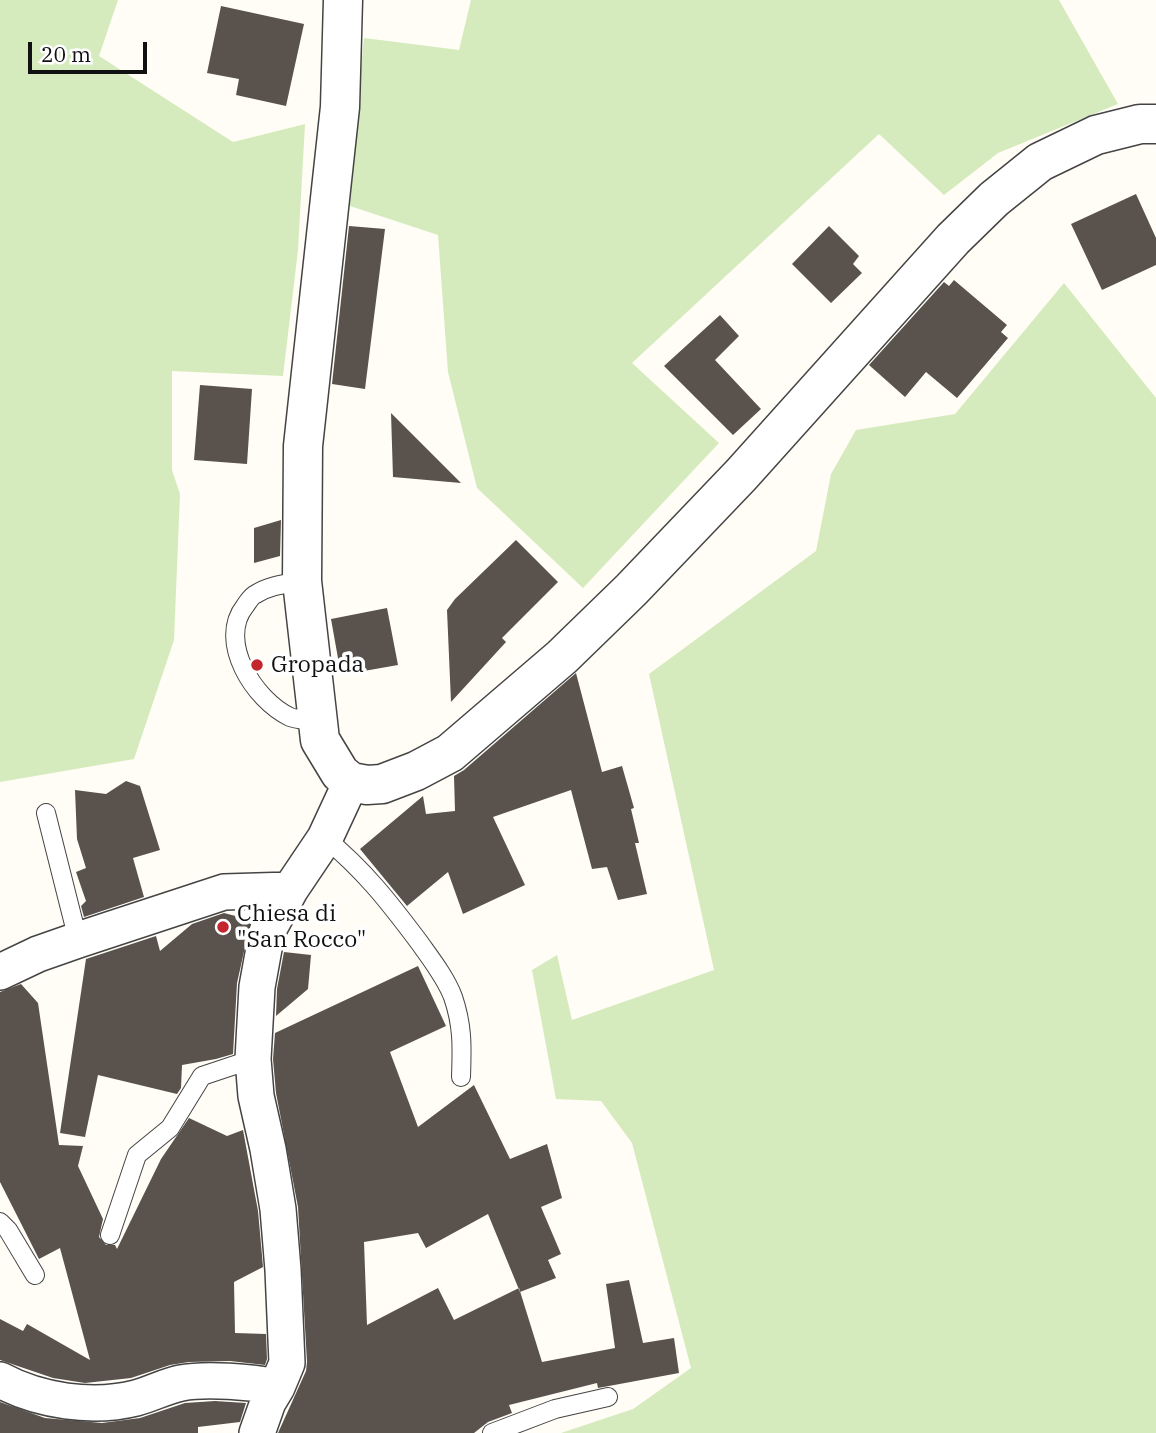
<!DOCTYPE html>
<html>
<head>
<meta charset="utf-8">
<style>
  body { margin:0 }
  #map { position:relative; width:1156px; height:1433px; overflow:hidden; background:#fffdf5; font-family:"IBM Plex Serif",serif }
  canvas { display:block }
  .scale { position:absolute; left:28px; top:42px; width:119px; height:32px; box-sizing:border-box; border:4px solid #111; border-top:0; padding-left:9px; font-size:21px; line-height:24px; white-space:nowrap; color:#111; -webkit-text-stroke:5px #fff; paint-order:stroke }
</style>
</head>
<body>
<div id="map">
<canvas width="1156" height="1433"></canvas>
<div class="scale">20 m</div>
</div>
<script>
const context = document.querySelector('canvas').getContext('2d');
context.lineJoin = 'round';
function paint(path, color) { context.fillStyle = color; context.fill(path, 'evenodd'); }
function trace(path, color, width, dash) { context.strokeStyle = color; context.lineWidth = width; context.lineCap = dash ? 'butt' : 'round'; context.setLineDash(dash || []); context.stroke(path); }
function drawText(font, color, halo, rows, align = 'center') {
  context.font = font + ' "IBM Plex Serif",serif'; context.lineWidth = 7; context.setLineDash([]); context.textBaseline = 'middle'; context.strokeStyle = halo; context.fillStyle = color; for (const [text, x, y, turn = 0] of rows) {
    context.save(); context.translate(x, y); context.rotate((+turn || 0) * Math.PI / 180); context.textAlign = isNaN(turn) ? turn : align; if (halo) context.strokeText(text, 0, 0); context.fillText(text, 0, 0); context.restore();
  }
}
paint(new Path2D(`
  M0,0H118L99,56L233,142L305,124L298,250L283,376L172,371V470L180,494L174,640L134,759L0,782Z
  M471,0H1059L1118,104L998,153L944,195L879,134L632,363L719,443L583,588L477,488L448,372L438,235L347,205L364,38L459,50Z
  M1064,283L1156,398V1433H561L633,1409L691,1368L632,1143L601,1101L556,1099L532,970L557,955L572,1020L714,970L649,674L816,551L831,474L856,430L955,414Z`), '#d5ebbd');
paint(new Path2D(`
  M221,6L304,24L286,106L236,95L239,79L207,73Z
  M1136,194L1156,238V265L1102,290L1071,224Z
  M349,226L385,229L365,389L332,384Z
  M829,226L859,256L853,264L862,273L831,303L792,264Z
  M954,280L1007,325L1001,332L1008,338L957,398L926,372L905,397L869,365L944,282L949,286Z
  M720,315L739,336L715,360L761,409L733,435L664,366Z
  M200,385L252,389L247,464L194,460Z
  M391,413L461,483L393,477Z
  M281,520L280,556L254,563V528Z
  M516,540L558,582L502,638L506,642L451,702L447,610L455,599Z
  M387,608L398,665L341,675L331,619Z
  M576,673L602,772L622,766L634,808L631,809L639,843H635L647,894L618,900L607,867L592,869L571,790L493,817L525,885L463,914L448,872L407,906L360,849L423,796L426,814L455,811L454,776L464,770Z
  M126,781L140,786L160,850L133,858L144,897L84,917L81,906L86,901L76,872L86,868L77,839L75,790L106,794Z
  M224,913L251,920L237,983L233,1054L216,1059L182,1065L181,1088L177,1094L98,1075L85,1137L60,1133L86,959L156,936L160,951L192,924Z
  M284,952L311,955L308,989L276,1016L277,989Z
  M418,966L446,1026L390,1052L418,1127L474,1085L510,1159L547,1144L562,1198L541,1207L561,1254L548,1260L556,1278L520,1292L488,1214L426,1248L418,1233L364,1242L367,1325L438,1288L454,1320L519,1288L542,1362L615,1348L606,1284L629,1280L643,1343L674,1338L679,1373L598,1388L597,1383L509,1405L512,1413L488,1422L474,1433H278L306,1371L307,1362L298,1207L276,1093L273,1059L275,1033Z
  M21,984L38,1003L59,1145L83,1146L78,1166L103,1219L99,1237L106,1245H115L117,1249L161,1159L189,1118L227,1136L243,1130L258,1211L263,1267L234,1282L235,1333L266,1334L267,1359L265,1365L230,1361L189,1362L170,1365L131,1378L85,1383L53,1378L0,1360V1319L23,1331L27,1324L90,1360L60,1248L39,1259L0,1182V992Z
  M215,1401L246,1403L240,1422L198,1427V1433H0V1402L45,1418L102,1423L140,1418L185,1403Z`), '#5a524d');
const service = new Path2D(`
  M302,581C286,584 270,585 256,594C251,596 248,602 245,606C217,641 254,700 290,717C298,720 309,720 317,722
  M46,813L78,940
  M325,838C364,870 389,902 419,942C431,959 446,978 453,997C463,1026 462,1048 461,1077
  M0,1222L8,1230L35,1275
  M110,1235L137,1155L170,1128L202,1076L253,1059
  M492,1433L555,1409L608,1397`);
const minor = new Path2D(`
  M0,972L38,954L78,940L224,892L290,890
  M0,1380C39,1401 92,1409 136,1398C151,1394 166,1386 181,1383C206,1378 252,1382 277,1387
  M257,1433L268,1402L277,1387L287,1363L283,1270L278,1209L268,1149L256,1096L253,1059L257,987L267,932L290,890L325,838L351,782`);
const tertiary = new Path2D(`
  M343,0L340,107L303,446L302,581L320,740L340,773L351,782L367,785L382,784L416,771L450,753L562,657L631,590L741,475L953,239L994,199L1040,162L1096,135L1140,124H1156`);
trace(service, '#444', 20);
trace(minor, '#444', 38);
trace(tertiary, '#444', 41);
trace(service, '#fff', 18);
trace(minor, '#fff', 35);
trace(tertiary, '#fff', 38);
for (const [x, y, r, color] of [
  [257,665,7,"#c4262e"],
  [223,927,7,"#c4262e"]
]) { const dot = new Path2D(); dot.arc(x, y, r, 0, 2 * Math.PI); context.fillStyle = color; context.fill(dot); trace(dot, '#fff', 2.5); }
drawText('23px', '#111', '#fff', [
  ["Gropada",271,665],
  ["Chiesa di",237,914],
  ["\"San Rocco\"",237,940]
], 'left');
</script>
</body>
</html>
